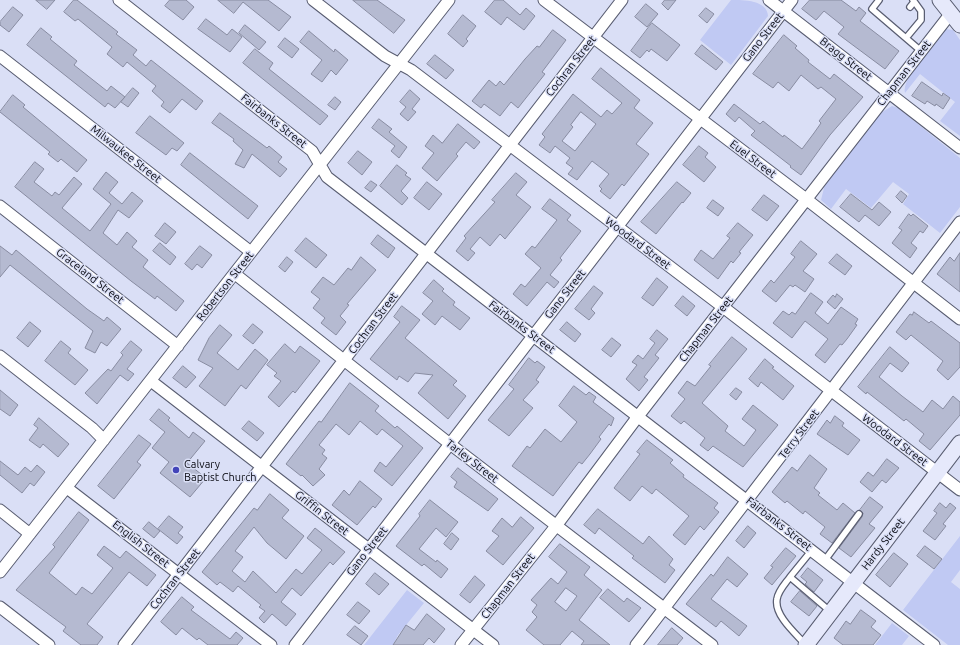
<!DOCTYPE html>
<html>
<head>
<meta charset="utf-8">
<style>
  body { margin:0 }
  canvas { display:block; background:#dadff6 }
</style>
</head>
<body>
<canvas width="960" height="645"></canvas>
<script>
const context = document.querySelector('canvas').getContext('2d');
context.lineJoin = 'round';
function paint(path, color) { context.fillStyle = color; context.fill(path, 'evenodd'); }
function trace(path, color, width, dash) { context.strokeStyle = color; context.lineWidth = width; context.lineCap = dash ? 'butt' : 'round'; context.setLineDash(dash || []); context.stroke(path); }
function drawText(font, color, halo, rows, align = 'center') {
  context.font = font + ' Ubuntu,sans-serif'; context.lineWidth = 3; context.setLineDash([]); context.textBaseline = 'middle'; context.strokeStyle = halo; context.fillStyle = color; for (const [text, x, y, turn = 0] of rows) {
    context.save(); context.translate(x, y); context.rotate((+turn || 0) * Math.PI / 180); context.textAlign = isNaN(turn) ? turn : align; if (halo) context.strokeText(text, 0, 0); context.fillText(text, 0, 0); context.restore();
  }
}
paint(new Path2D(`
  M731,0C744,0 767,0 768,16L731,65L700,40Z
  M945,29L953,30L960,40V136L940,121L955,102L920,74L905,93C901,78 935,42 945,29Z
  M892,106L898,108L960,158V207L940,233L903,204L909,194L893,182L871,208L846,189L831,209L821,200L825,184L879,114Z
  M960,536V570L951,582L960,589V645H948L903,610Z
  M407,590L424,603L398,635L393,645H364Z
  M892,623L909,636L902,645H875Z`), '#c0c9f3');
const building = new Path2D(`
  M36,0H55L47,9Z
  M74,0H77L118,32L116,34L137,50L133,55L146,66L151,60L203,101L196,110L182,99L170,113L161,106L164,102L152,91L156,86L127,62L123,67L107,54L112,47L78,19L75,21L64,12Z
  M170,0H186L194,7L183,20L165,6Z
  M218,0H268L291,17L279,31L243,2L234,13Z
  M353,0H377L405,20L394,33Z
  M495,0H503L520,15L526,8L535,16L524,30L507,17L501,25L485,12Z
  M665,0H676L668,10L662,4Z
  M810,0H841L856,11L859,7L866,13L860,21L899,51L885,69L838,34L844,27L824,11L816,20L802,9Z
  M646,4L658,14L647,27L635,17Z
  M13,7L23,15L9,32L0,25V22Z
  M706,8L714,14L707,23L699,16Z
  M463,15L476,26L466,39L468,41L463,47L448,34Z
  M206,19L227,35L232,29L242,37L230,52L198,29Z
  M652,23L680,45L667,61L651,49L649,52L647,50L640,58L631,51Z
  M245,25L266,42L259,50L239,33Z
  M41,28L52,37L50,39L77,61L74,65L107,91L111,86L125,97L115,108L108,103L105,107L27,45Z
  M553,30L566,40L542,72L545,74L518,108L511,102L500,116L484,104L481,108L472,101L489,80L496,86L500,81L504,85L525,59L537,46L539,47Z
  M309,31L334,52L335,49L348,60L336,75L331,70L322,82L311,74L322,60L300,42Z
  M784,35L797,46L795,48L809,60L808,62L830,79L834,74L863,97L830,135L801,175L790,167L791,166L751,135L755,131L739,117L735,122L726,114L734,104L760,124L763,121L783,137L784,135L802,149L814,133L821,123L819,121L836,99L821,87L818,89L801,75L789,91L778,82L773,88L753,74Z
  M285,38L299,49L292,58L278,47Z
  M702,45L723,62L716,70L695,54Z
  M255,49L273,63L269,69L328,116L320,125L243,63Z
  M435,55L454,70L446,79L427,64Z
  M601,68L640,100L634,108L653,123L636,144L649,154L624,186L622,184L610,199L600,191L602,189L599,186L609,174L592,161L577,180L568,174L573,168L566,163L570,158L555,146L550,153L539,145L545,137L542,134L573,94L601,117L607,110L612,114L622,103L592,79ZM581,112L596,124L575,151L562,141L573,127L571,125Z
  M922,82L942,96L943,93L950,98L943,109L936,104L935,106L927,101L925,104L912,96Z
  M133,88L139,93L128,107L121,102Z
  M410,90L420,99L412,109L416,112L408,121L400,114L406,107L400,102Z
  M13,95L25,105L23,107L87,160L77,172L61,159L58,162L48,154L50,152L0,112Z
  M335,97L341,102L335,110L328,105Z
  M220,113L267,148L269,146L282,157L278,162L287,169L280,177L252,154L244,168L235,164L243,150L233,141L234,139L212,123Z
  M150,116L184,143L177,151L172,148L166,155L136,133Z
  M379,119L392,129L389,132L407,147L399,158L391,151L395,146L372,128Z
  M458,124L480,142L474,149L466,142L456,154L458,156L437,181L422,168L434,153L425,146L433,135L442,143Z
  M699,146L708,153L705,157L716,167L704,182L683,165Z
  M358,151L372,162L362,175L348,163Z
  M190,153L258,206L248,219L181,165Z
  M35,162L44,169L34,182L52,196L55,192L59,195L74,177L82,184L62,208L90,231L111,204L93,189L106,172L118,182L109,193L122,204L132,192L143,201L129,218L118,210L103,233L117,245L127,232L137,241L132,247L148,260L143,267L184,301L176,311L157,296L155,299L131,281L15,187Z
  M397,165L407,173L405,175L411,179L401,191L408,198L402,205L380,186Z
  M516,173L527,182L516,195L531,207L505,239L500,234L490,246L480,237L470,249L475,253L468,261L456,251L466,238L464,236L495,202L492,200Z
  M371,181L377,185L371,192L365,188Z
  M427,182L442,194L429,210L414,198Z
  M677,182L691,193L683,203L682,202L656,234L641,222Z
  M901,191L907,196L902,203L896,197Z
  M851,194L872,210L879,202L891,212L879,226L865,215L859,222L840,207Z
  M764,195L779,206L767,221L752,210Z
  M550,199L571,215L567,220L581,231L560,258L562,260L550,275L559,282L554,288L547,282L527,306L513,294L521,284L525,287L541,268L525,254L532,246L535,248L557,220L542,209Z
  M713,200L724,208L718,216L707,208Z
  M909,214L911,216L913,214L928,226L923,233L920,231L911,243L917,248L910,258L892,243L902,230L899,228Z
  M165,223L176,232L166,244L155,236Z
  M738,223L753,235L739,252L741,253L733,263L731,261L718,279L694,260L701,250L713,259L730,238L727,236Z
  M378,235L395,248L388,258L371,244Z
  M306,238L327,255L316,268L295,251Z
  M801,241L817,254L803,271L814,279L805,292L795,285L793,287L790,285L776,302L762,291L771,280L774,283L795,257L791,254Z
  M160,243L176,257L170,265L153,251Z
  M0,246L12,255L16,250L87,309L104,321L107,317L121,329L107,346L101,342L95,353L85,348L93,331L10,265L0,277Z
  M200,246L212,255L202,268L197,264L192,270L185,264Z
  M960,253V292L937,274L950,257L954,261Z
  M837,254L852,266L845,275L829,263Z
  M287,257L293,262L285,272L279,267Z
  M361,257L376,270L347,304L349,305L340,316L346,322L336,335L321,323L325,318L313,308L320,299L311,292L323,277L334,285L348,268L351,270Z
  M657,278L668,287L653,306L642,298Z
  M434,280L444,289L442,291L455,302L453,305L470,318L460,330L442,316L435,325L422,314L433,301L423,293Z
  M594,286L603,293L591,309L595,313L589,320L575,309Z
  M811,293L823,302L815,313L828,324L841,307L858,319L855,324L857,325L847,339L842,345L840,344L825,363L815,355L828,339L805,321L792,338L773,323L783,311L789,315L792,312L795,314Z
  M837,294L843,299L835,309L827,302L833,295L835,297Z
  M683,296L695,306L687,316L675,306Z
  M402,306L420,320L405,338L457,381L453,385L466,396L448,419L418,393L433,375L415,373L408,382L399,376L397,380L370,359L400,322L394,317Z
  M914,312L929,323L931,321L960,343V367L948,380L937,370L943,361L911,335L906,340L896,332L910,314L912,315Z
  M30,322L41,331L28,347L17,338Z
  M567,322L581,334L575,342L560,330Z
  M253,324L263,332L253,344L243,336Z
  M220,325L232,335L217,353L238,370L255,349L268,360L246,389L241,385L225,406L199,386L213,368L198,360L209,338Z
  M657,330L668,339L655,355L659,358L644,377L648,380L639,391L626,379L637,365L632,362L638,355L643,359L655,343L650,339Z
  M732,337L747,349L702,403L728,426L725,431L744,446L756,430L742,419L753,405L778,425L743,467L713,446L708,451L700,445L705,438L684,421L681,424L671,416L685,399L678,393L687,381L695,386L711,366L709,365Z
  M612,338L621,345L611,357L602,350Z
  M61,341L71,349L68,353L88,370L75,385L45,361Z
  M131,341L142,350L127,369L134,374L128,381L120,375L97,404L85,393L108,369L111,371L123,355L121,353Z
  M285,344L295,353L300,346L320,361L295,393L293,391L279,407L268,397L281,381L274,376L277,373L267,365Z
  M890,347L909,363L902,372L890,363L879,377L902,396L923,412L932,400L943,409L953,396L960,402V415L930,450L919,441L924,434L906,419L904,421L867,392L866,394L858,387Z
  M529,358L535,363L537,361L545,367L536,380L539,382L523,400L533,408L509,436L488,420L514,389L509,385Z
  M765,359L774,367L772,368L794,386L783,400L761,382L758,387L749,379Z
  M183,366L196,377L186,388L173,378Z
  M350,383L379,406L375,411L395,428L397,426L423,448L392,486L374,471L380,462L386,467L403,446L382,429L377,435L360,421L349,435L336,424L319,445L325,450L322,454L327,458L319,469L325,475L313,486L302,475L301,476L286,464L319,421L321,422Z
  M574,386L586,395L589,392L596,397L593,402L614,418L611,426L609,424L599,437L601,439L590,454L582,464L579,462L553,496L512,466L527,446L530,448L545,429L561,442L577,422L559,406Z
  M736,388L742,392L736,400L730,395Z
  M0,390L18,405L10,416L0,409Z
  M159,409L170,418L168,420L189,438L193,432L205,441L187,463L206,478L190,497L160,473L169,462L152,448L165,432L150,420Z
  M835,416L844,423L842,426L860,440L848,455L817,434L827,420L830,423Z
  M39,418L69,444L58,457L43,444L40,448L29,440L38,428L34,425Z
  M249,421L264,433L257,441L242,429Z
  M139,435L151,444L137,462L141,465L114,499L98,486Z
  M647,440L673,460L670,463L684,475L683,477L718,503L714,508L719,512L704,530L700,526L685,545L673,535L689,516L656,489L652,494L642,486L630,501L614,488L640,454L637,452Z
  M810,455L827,469L814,488L820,493L818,495L837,510L843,503L855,513L832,543L820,534L825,527L805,511L803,514L787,501L785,503L772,492L792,467L797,471Z
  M887,459L899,468L886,483L882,480L872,492L860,482L868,472L873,476Z
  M0,461L18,475L25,467L31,472L37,465L45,472L34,486L30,483L22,493L0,475Z
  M458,468L498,499L488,511L454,487L457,482L451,477Z
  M360,481L382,499L375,508L373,506L357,525L332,505L344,490L349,495Z
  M270,494L289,510L282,518L304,536L286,559L267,543L254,527L235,551L243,557L232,571L245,582L253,571L276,593L296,569L302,574L322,550L307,538L315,528L345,552L333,565L330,562L301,596L292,588L281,602L296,614L286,626L272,614L264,623L259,618L265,611L259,607L261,605L238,586L233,592L220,582L217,585L202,572L254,508L257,510Z
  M870,497L883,507L869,524L875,528L851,557L839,548L862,517L863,513L860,510Z
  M430,500L458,522L446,537L436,528L419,549L436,562L437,560L448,569L441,578L424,564L422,566L396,546L420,516L419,514Z
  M940,503L946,508L950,503L956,508L943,524L946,526L935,540L923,531L937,513L934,511Z
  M598,509L643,544L649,536L673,559L669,565L675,570L665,583L632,558L634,556L599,528L595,534L584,525Z
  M79,512L89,520L49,573L76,595L82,587L92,594L113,568L97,555L104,546L120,558L126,551L156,575L147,586L129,572L87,624L103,637L97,645H81L63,631L66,627L16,590L55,547L53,545Z
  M169,516L183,527L178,533L183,537L177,544L158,529Z
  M521,517L534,528L503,565L486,551L499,536L492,531L502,518L512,527Z
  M149,522L160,531L154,538L143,529Z
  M748,526L756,533L744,548L736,541Z
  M452,533L459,539L451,550L444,544Z
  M560,544L590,567L584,575L602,590L579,620L610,645H581L584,641L572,631L560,645H544L526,630L537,617L532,612L537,605L531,600L551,578L558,584L567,572L549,557ZM566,588L577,596L566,611L555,602Z
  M925,546L942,559L934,569L917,556Z
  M786,548L796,556L772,585L764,578L773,567L771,566Z
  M894,553L908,564L890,587L876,575Z
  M728,557L748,574L737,587L727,579L711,599L747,626L739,636L721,621L716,627L686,604L711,574L713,576Z
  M808,568L823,580L814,592L805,584L807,582L801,577Z
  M375,573L389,584L379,595L366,584Z
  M475,576L485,585L470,603L460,595Z
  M608,589L624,602L627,598L641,608L629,622L600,598Z
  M800,591L817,606L809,616L791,602Z
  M182,597L194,607L191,610L230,639L236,632L243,638L237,645H208L199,638L197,640L182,628L176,635L161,622Z
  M358,602L370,611L359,624L347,615Z
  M861,610L876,621L871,627L881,635L873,645H843L834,638L846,621L850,624Z
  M427,614L445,629L434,643L429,638L423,645H393L406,625L414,630Z
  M355,626L368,636L361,645L347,635Z
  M672,628L683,638L677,645H658Z`);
paint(building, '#b5bad1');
trace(building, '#888ca1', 1);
const service = new Path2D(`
  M879,0L872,9L921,51
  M910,7L914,2
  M906,38L921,20V11L913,0
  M812,550L790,577L831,612
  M825,560L859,514
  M790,577C785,584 778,591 777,599C774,615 795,633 805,644`);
const minor = new Path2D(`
  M119,0L312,151L327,177L934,645
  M313,0L385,56L411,70L723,307L960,490
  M544,0L806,199L960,319
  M769,0L960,148
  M0,56L251,252
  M0,206L178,346
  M235,274L450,444L712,645
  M0,356L92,428L104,440
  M151,381L493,645
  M67,488L271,645
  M0,510L30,534
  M0,572L449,0
  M0,607L49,645
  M124,645L622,0
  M295,645L792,0
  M461,645L556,526L639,415L951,13
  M636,645L960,222`);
const secondary = new Path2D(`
  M940,0L960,25
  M806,645L960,443`);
trace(service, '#595d71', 8);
trace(minor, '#595d71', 13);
trace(secondary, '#595d71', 17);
trace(service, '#fff', 5.5);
trace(minor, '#fff', 11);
trace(secondary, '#e6e9fb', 15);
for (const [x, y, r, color] of [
  [176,470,4,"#4244b9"]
]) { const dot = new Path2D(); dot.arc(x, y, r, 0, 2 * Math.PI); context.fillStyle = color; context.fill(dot); trace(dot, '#dadff6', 1.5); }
drawText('11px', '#0a0b13', '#dadff6', [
  ["Gano Street",763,37,-52],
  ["Bragg Street",846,59,38],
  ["Cochran Street",571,66,-52],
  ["Chapman Street",904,73,-52],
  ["Fairbanks Street",274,121,38],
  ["Milwaukee Street",126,154,38],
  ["Euel Street",753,159,37],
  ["Woodard Street",638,243,37],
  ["Graceland Street",90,276,38],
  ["Robertson Street",225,286,-52],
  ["Gano Street",565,294,-52],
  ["Cochran Street",373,323,-53],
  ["Fairbanks Street",522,327,37],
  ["Chapman Street",706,329,-52],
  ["Terry Street",799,434,-53],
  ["Woodard Street",895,440,37],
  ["Tarley Street",472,461,38],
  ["Griffin Street",322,513,38],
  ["Fairbanks Street",779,524,38],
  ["English Street",141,544,38],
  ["Hardy Street",883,544,-52],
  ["Gano Street",367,551,-52],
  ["Cochran Street",175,579,-52],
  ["Chapman Street",508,586,-52]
]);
drawText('11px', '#0a0b13', '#dadff6', [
  ["Calvary",184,464],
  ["Baptist Church",184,477]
], 'left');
</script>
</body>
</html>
